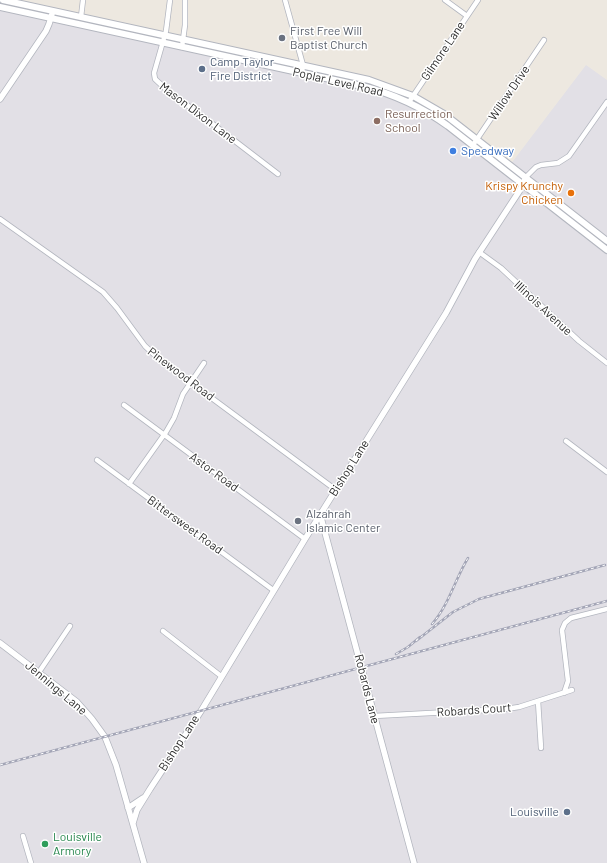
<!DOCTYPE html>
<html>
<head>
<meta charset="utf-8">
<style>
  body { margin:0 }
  canvas { display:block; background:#ede8e0 }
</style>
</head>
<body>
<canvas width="607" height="863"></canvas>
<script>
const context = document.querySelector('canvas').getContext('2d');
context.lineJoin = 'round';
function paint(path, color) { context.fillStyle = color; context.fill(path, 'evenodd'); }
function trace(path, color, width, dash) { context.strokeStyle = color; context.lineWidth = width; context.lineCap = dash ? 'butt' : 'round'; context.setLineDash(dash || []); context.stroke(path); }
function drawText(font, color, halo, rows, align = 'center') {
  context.font = font + ' Barlow,sans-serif'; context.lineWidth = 3; context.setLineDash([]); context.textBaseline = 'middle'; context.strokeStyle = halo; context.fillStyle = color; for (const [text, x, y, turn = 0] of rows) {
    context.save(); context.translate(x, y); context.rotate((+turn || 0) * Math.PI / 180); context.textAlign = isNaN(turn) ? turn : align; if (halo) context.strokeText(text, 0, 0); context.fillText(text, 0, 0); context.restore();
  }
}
paint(new Path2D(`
  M0,3L138,33L165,36L387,86L444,114L510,165L586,65L607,80V863H0Z`), '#e2e0e6');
const minor = new Path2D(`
  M170,0L166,31L154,73L155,79L169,92L201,115L278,174
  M285,0L303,65L302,73
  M445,0L467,16
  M81,17L83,0
  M182,47L185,25V0
  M409,102L478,0
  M473,145L544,40
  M526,177L536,167L541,165L558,163L569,156L607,102
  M0,219L103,292L117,308L145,346L159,359L336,490
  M479,252L501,268L579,341L607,363
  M124,405L305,539
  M566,441L607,472
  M97,460L273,590
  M129,484L166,432L174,418L183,394L204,363
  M163,631L221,676
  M39,672L70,626
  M564,693L568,681L562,630L565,623L571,618L607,609
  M538,701L541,748
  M374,716L506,709L519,707L572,690
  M23,836L31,863`);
const tertiary = new Path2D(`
  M0,99L46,31L49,24L52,14
  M320,514L414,863
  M0,643L77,702L92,719L105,737L116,765L144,863
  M128,808L143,798
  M133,823L137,810L150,789L201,711L305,539L446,313L475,259L520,190L526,177`);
const secondary = new Path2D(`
  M3,0L369,80L413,96L444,114L607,241
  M0,7L362,86C394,94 422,107 448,126L607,250`);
trace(minor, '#b3b6bf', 6);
trace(tertiary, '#b3b6bf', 7);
trace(secondary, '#b3b6bf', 8);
trace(minor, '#fff', 4.5);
trace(tertiary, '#fff', 5.5);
trace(secondary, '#fff', 6);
const rail = new Path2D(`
  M432,624C449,605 455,579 468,558
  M416,641L453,612L479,599L605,565
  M396,654L408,647L420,637
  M0,765L607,601`);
trace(rail, '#a3a5b6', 2.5);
trace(rail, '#fff', 1, [3]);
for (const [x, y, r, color] of [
  [282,38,4,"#6b7280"],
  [202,69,4,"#5c6f8a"],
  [377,121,4,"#8d6e63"],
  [453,151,4,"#3f7fe0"],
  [571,193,4,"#e8710a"],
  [298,521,4,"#6b7280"],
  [567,812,4,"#5c6f8a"],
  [45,844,4,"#2e9e5b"]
]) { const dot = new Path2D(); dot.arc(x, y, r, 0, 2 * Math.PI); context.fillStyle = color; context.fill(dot); trace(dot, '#fff', 1.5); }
drawText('12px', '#5b616d', '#fff', [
  ["First Free Will",290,31],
  ["Baptist Church",290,45],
  ["Alzahrah",306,514],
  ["Islamic Center",306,528]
], 'left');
drawText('12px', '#2d2d2d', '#fff', [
  ["Gilmore Lane",443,51,-56],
  ["Poplar Level Road",338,82,13],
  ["Willow Drive",509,93,-56],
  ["Mason Dixon Lane",198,113,37],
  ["Illinois Avenue",543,308,43],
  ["Pinewood Road",181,374,37],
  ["Bishop Lane",349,468,-58],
  ["Astor Road",214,472,36],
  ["Bittersweet Road",185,525,36],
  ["Jennings Lane",56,688,40],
  ["Robards Lane",367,689,76],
  ["Robards Court",474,710,-4],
  ["Bishop Lane",179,743,-57]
]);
drawText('12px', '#4e5e75', '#fff', [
  ["Camp Taylor",210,62],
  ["Fire District",210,76],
  ["Louisville",559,812,"right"]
], 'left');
drawText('12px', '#785e54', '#fff', [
  ["Resurrection",385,114],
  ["School",385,128]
], 'left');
drawText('12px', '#366cbe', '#fff', [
  ["Speedway",461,151]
], 'left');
drawText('12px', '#c56008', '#fff', [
  ["Krispy Krunchy",563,186],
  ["Chicken",563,200]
], 'right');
drawText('12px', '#27864d', '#fff', [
  ["Louisville",53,837],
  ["Armory",53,851]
], 'left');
</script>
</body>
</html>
